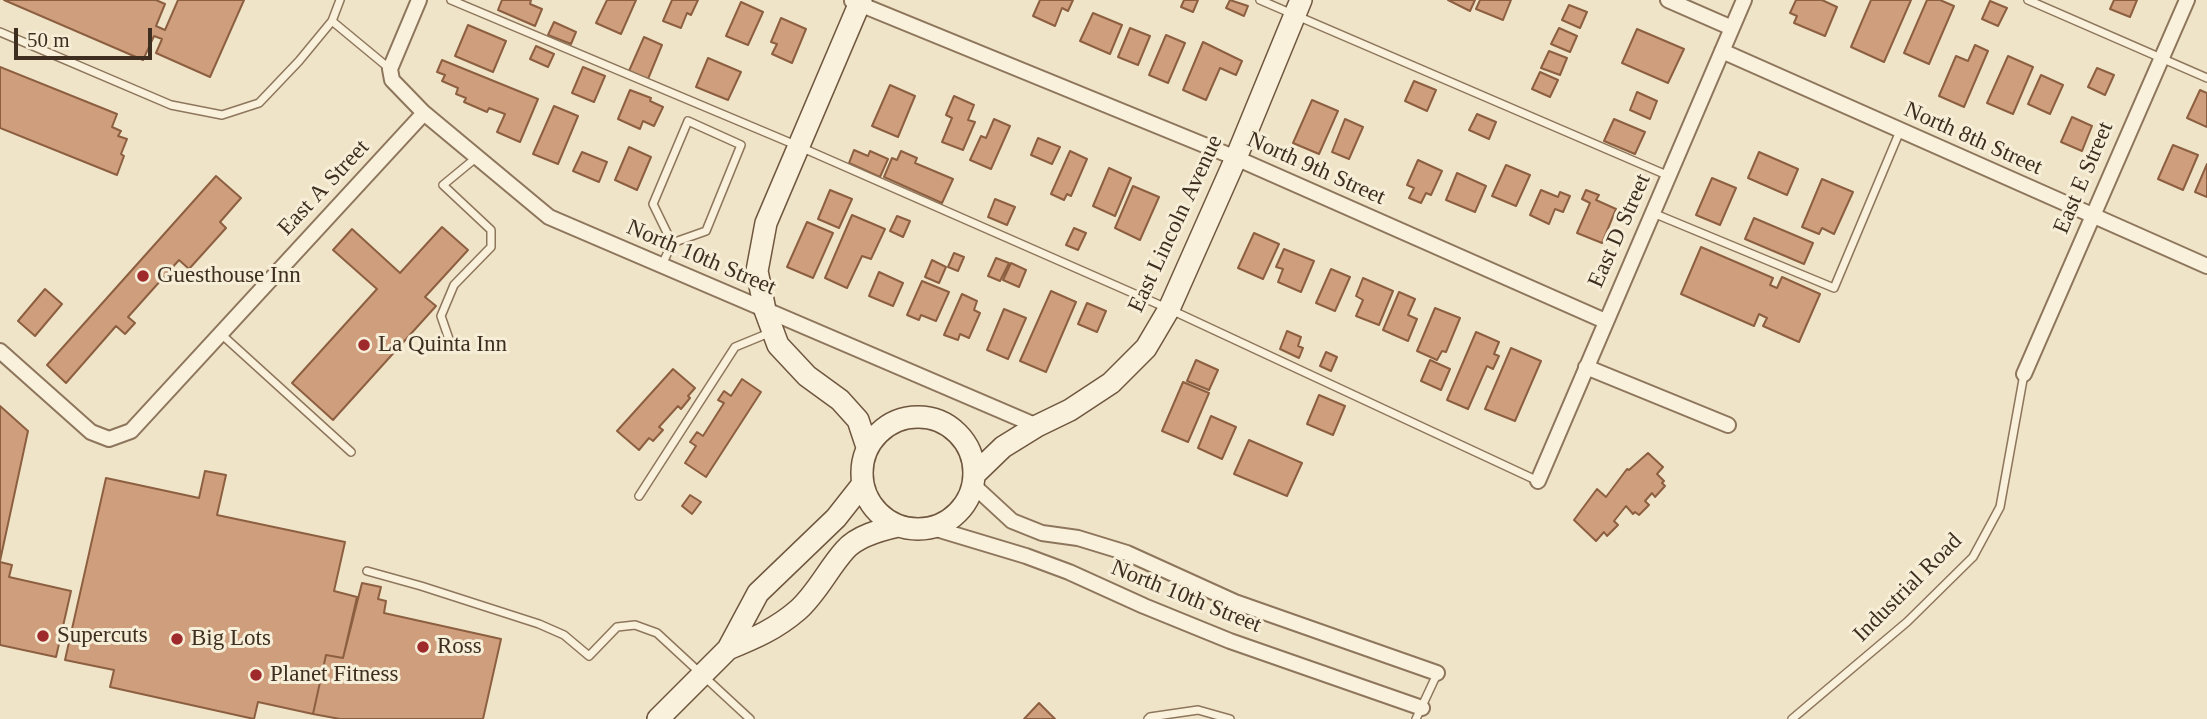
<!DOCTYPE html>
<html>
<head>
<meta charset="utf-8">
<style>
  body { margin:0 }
  #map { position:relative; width:2207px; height:719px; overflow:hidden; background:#f0e4c8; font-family:"Times New Roman",serif }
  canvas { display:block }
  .scale { position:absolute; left:14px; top:28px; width:138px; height:32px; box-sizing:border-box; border:4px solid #3d2e20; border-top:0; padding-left:9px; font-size:21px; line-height:24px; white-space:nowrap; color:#3d2e20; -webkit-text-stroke:5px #f7eed8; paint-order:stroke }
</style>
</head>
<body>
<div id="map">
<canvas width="2207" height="719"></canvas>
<div class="scale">50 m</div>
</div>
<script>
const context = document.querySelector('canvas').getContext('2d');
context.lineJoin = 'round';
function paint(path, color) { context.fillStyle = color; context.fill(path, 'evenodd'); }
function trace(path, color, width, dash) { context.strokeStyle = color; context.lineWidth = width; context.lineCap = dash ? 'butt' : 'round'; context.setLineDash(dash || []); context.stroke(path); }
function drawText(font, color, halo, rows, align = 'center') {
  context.font = font + ' "Times New Roman",serif'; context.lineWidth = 6; context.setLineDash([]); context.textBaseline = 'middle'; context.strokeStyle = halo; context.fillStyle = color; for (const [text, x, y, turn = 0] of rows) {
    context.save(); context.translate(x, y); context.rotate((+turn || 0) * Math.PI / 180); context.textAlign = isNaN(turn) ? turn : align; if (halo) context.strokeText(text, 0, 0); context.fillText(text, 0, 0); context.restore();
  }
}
const building = new Path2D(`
  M4,0H156L165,4L156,26L165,30L178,0H244L210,77L156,53L162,39L154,36L143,60Z
  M502,0H531L530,4L542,9L535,26L498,10Z
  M607,0H636L621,34L596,23Z
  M672,0H698L691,15L687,13L681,28L663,21Z
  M1040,0H1073L1068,11L1062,8L1055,26L1033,16Z
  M1184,0H1198L1193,12L1181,7Z
  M1230,0L1248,6L1244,16L1226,8Z
  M1448,0H1475L1470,11Z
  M1480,0H1511L1503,20L1476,9Z
  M1796,0H1822L1837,7L1825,36L1794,23L1797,16L1790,13Z
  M1871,0H1911L1884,62L1851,47Z
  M1927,0H1940L1954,6L1929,64L1904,53Z
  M2114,0H2137L2130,17L2110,9Z
  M1990,1L2007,8L1998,26L1982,19Z
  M741,2L763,12L748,45L726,36Z
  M1569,5L1587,12L1580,28L1562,20Z
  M1093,13L1122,25L1110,54L1080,41Z
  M781,18L806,29L792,63L772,54L777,44L771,42Z
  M554,22L576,32L571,44L548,35Z
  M468,25L506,41L493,72L455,56Z
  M1130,28L1150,36L1138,65L1118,57Z
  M1559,28L1577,36L1570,52L1551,44Z
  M1637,29L1684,49L1668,83L1622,63Z
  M1166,35L1185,43L1168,83L1149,75Z
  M644,37L662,45L648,79L629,71Z
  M1203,42L1242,61L1236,75L1220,68L1206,100L1183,90Z
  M1975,45L1988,51L1964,107L1939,96L1956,56L1968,61Z
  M536,46L554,54L548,67L530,59Z
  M1549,51L1567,58L1560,75L1541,68Z
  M2008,56L2033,67L2013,114L1987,103Z
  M708,58L741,72L728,100L696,87Z
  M442,60L538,99L520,142L497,132L505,114L489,108L487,112L464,102L466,98L456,94L458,88L442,81L445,75L437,72Z
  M0,67L117,114L112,127L121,131L118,136L127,139L121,154L124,156L117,175L0,128Z
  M583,67L605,76L594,102L572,93Z
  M2097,68L2114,75L2105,95L2088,87Z
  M1540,72L1558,80L1550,97L1532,89Z
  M2041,75L2063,85L2050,114L2028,104Z
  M1414,81L1436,90L1427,111L1405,101Z
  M890,85L915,96L898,137L872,126Z
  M630,90L651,98L650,101L663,107L654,126L643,121L640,129L618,119Z
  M2200,90L2207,93V127L2187,118Z
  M1637,92L1657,101L1650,119L1630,110Z
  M954,96L974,105L968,120L975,122L963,150L942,142L952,118L946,115Z
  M1312,100L1338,111L1319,154L1293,143Z
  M554,106L578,116L558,164L533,154Z
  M1477,114L1496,122L1489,139L1469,130Z
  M2072,117L2092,126L2082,151L2061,142Z
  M994,119L1010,126L991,169L970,160L981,136L986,138Z
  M1345,119L1363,127L1349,159L1332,152Z
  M1614,119L1645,132L1635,154L1604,141Z
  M1038,138L1060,147L1052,164L1031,155Z
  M2173,145L2198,155L2183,190L2158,179Z
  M629,147L651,157L637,190L615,180Z
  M854,150L868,156L870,151L888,159L880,177L849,163Z
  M901,151L917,158L915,163L953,179L942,203L884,177L892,158L897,160Z
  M1070,151L1087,159L1071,196L1067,194L1064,200L1051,194Z
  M582,152L607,162L599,182L573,171Z
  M1759,152L1798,169L1787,195L1748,178Z
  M1418,160L1442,171L1431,195L1426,193L1421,203L1409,198L1414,188L1407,185Z
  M2207,164V197L2195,192Z
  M1506,165L1530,175L1516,206L1492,196Z
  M1109,168L1131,178L1115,216L1093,206Z
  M1457,173L1486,186L1475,212L1446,200Z
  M216,176L241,198L220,222L226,228L189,269L179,260L128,317L135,323L125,334L116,326L66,383L47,365Z
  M1712,178L1736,188L1720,225L1696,215Z
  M1822,179L1853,192L1834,234L1822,228L1819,234L1802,227Z
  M1133,186L1159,197L1140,240L1115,228Z
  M830,190L852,199L839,228L818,219Z
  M1541,190L1558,197L1560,192L1570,196L1563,212L1555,209L1549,224L1530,215Z
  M1586,190L1599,195L1596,200L1616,209L1602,243L1577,233L1590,203L1582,199Z
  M995,199L1015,207L1007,225L988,217Z
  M852,215L885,229L871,259L862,256L847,288L825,278Z
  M897,216L910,221L903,237L890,231Z
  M1754,218L1813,243L1804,264L1745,239Z
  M807,222L833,233L813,278L787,267Z
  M442,227L468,250L425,297L436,306L333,420L292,383L377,289L333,250L352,229L400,273Z
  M1074,228L1086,233L1078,250L1066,245Z
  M1254,233L1279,244L1263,279L1238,268Z
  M1701,247L1773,278L1770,285L1777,288L1782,277L1820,294L1799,342L1763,326L1767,318L1759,314L1754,326L1681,294Z
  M1284,249L1314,261L1301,292L1278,282L1283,269L1276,267Z
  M954,253L964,257L958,271L948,267Z
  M996,258L1009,263L1000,281L988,276Z
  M932,260L946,267L939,283L925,277Z
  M1011,263L1026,270L1019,287L1003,280Z
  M1331,269L1350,277L1335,311L1316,303Z
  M879,272L903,283L893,306L869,296Z
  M1363,278L1393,291L1379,325L1356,316L1363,300L1356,296Z
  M922,281L949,292L936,321L921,315L919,320L907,315Z
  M45,289L62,304L35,336L18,321Z
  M1051,291L1076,302L1046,372L1020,361Z
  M1399,292L1415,299L1408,315L1417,319L1408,341L1383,330Z
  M962,294L977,301L974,310L980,313L969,338L960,334L958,340L944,335Z
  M1087,303L1106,311L1097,332L1078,324Z
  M1435,308L1460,318L1446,352L1442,351L1437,360L1417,351Z
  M1004,309L1026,318L1008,359L987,350Z
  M1287,331L1301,337L1298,346L1303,348L1299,358L1280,349Z
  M1476,332L1499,342L1494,354L1499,356L1493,369L1487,366L1468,409L1447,400Z
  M1511,348L1541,361L1515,421L1485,409Z
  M1326,352L1337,357L1331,371L1320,366Z
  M1196,360L1218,370L1209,390L1187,381Z
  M1430,360L1450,369L1441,390L1421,381Z
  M673,369L695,388L688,396L690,398L681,409L678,406L659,427L663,430L653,441L649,438L639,450L617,431Z
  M742,379L761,392L706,477L685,463L696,446L690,442L697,432L703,436L724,403L718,400L724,391L731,396Z
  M1183,382L1209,393L1188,442L1162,431Z
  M1319,395L1345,406L1333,435L1307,424Z
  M0,406L28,431L0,561Z
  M1211,416L1236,427L1222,459L1198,448Z
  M1249,440L1302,463L1287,496L1234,474Z
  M1648,453L1663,467L1657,474L1664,481L1662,483L1665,486L1655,497L1652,493L1645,501L1649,505L1639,515L1635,512L1633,514L1626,506L1614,521L1618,525L1607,536L1604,532L1596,541L1574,520L1597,489L1606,497L1627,469L1629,470Z
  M205,471L226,475L217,515L345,542L334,591L357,597L343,658L326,655L313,714L258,702L254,719L110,687L114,670L65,660L106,478L199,498Z
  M690,495L701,502L692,514L682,506Z
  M0,562L12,565L9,577L71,591L56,657L0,645Z
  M362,583L381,587L378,599L386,601L384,613L501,639L483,719H340L313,714L326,655L343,658Z
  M1039,703L1055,719H1024Z`);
paint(building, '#cf9f7d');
trace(building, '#8d5f41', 2);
const lane = new Path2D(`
  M451,0L798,146L1169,309L1538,481
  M1260,0L1669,176
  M2028,0L2207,78
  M332,21L390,69
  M0,32L171,105L222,115L259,103L299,61L332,21L340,0
  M1653,213L1834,288L1900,131
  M662,265L672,243L653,204L688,121L741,145L706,231L672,243
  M221,334L351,452
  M450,342L441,316L454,285L491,247V230L443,185L477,157
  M639,496L735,347L769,333
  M367,571L421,586L539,624L564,635L589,656L617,627L635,625L657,633L750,719
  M1148,719L1150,717L1198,710L1230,719
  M1416,719L1437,674
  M1792,719L1907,622L1973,557L2000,507L2024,374`);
const street = new Path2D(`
  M419,0L390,69L392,80L424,113L549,217L1037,426
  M1668,0L1732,28
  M852,1L1236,158L1605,321
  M1722,51L2207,266
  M0,351L91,432L109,439L131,431L424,113
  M1586,367L1728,425
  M2024,374L2187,0
  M1538,481L1744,0
  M973,485L1012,521L1042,533L1078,538L1127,553L1235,602L1437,673
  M933,528L1026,556L1069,572L1144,606L1230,641L1422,708`);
const secondary = new Path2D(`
  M861,0L766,223L757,271L765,310L778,345L807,376L840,400L858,420L867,447
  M862 473a56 56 0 1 1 112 0a56 56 0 1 1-112 0Z
  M974,475L1003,447L1037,426L1070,410L1111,383L1146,348L1169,309L1236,158L1301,0
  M728,649C755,638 776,629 798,610C817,593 828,569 845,550C857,536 880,530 898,526
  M658,719L728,649L758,593L836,518L862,485`);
trace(lane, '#8d765c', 10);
trace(street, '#8d765c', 18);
trace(secondary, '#6f573f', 24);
trace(lane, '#faf1dc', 7);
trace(street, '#faf1dc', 14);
trace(secondary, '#faf1dc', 21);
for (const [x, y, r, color] of [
  [143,276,7,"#9e2a2b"],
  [364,345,7,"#9e2a2b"],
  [43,636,7,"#9e2a2b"],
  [177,639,7,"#9e2a2b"],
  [423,647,7,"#9e2a2b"],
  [256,675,7,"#9e2a2b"]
]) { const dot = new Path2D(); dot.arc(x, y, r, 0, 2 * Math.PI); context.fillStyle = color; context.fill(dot); trace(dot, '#f7eed8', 2.5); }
drawText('23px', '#3d2e20', '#f7eed8', [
  ["North 8th Street",1973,139,24],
  ["North 9th Street",1316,169,24],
  ["East E Street",2084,178,-67],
  ["East A Street",324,188,-47],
  ["East Lincoln Avenue",1176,224,-65],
  ["East D Street",1620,231,-66],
  ["North 10th Street",701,258,23],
  ["Industrial Road",1908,588,-45],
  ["North 10th Street",1186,597,22]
]);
drawText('23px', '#3d2e20', '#f7eed8', [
  ["Guesthouse Inn",157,276],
  ["La Quinta Inn",378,345],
  ["Supercuts",57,636],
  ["Big Lots",191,639],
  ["Ross",437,647],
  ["Planet Fitness",270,675]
], 'left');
</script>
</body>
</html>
